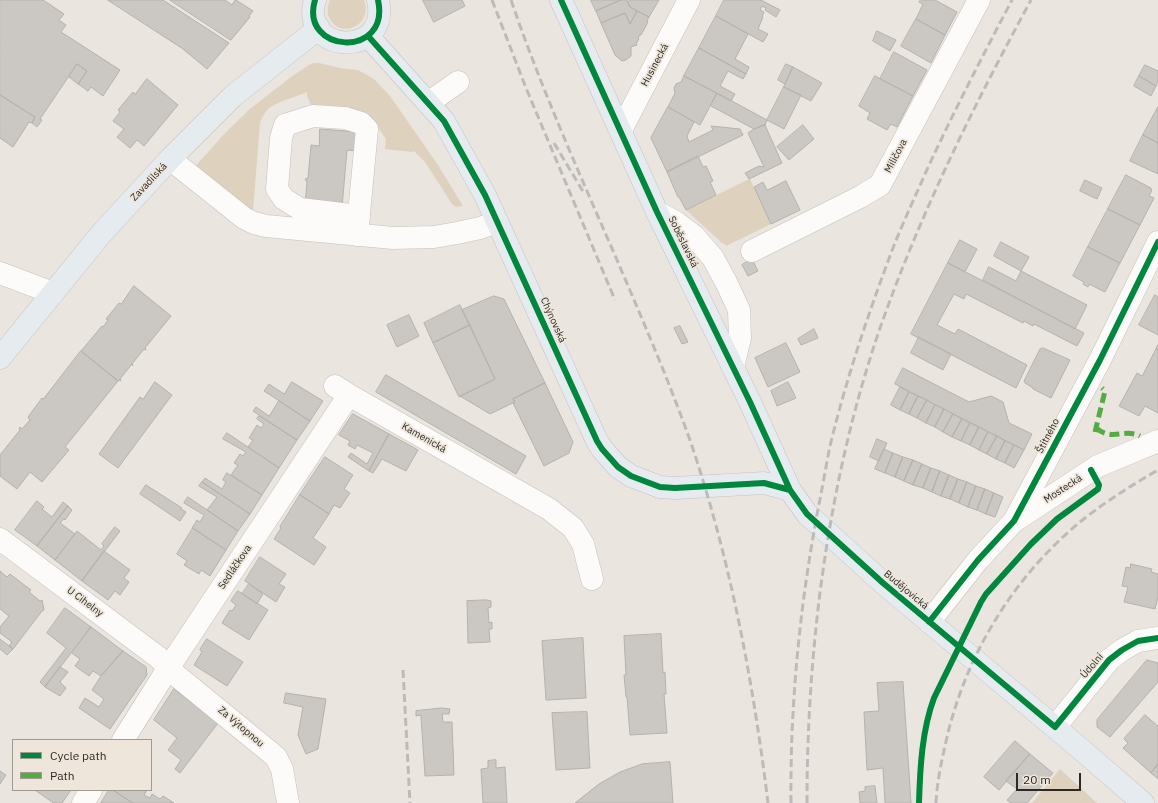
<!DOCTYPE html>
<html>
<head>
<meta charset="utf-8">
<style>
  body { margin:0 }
  #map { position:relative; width:1158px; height:803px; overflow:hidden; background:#eae5df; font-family:"IBM Plex Sans",sans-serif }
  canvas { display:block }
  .legend { position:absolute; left:12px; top:739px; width:140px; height:52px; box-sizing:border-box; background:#eee6db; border:1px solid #a09a92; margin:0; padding:5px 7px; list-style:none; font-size:12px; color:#2c2925 }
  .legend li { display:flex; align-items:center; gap:8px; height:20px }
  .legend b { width:20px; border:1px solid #a09a92 }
  .scale { position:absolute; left:1016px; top:773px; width:65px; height:18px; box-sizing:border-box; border:2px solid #2c2925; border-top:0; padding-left:5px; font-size:12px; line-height:14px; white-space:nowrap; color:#2c2925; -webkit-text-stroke:3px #eee6db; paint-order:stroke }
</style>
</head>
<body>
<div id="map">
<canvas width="1158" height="803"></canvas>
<ul class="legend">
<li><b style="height:5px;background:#00873e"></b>Cycle path</li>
<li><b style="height:5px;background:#54ab44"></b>Path</li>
</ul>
<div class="scale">20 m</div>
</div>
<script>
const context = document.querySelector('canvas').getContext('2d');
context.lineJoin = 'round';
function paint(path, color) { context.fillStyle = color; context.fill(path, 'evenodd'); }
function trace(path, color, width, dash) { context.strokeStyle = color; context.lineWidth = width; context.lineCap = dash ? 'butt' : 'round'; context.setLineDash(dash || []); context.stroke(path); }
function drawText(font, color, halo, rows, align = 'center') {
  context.font = font + ' "IBM Plex Sans",sans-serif'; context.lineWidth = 3.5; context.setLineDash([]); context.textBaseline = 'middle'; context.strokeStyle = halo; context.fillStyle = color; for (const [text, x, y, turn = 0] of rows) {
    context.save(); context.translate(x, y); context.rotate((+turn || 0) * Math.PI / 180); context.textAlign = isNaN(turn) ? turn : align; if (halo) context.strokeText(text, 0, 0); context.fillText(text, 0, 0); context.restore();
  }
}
paint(new Path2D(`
  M330,0H364C374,27 337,41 328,15C327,10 328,4 330,0Z
  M314,63H319L340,68L358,70L374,79L390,96L438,165L463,206L456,207L452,204L425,162L414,151L412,152L385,149L386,139L375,123L312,107L307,96V92C296,97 276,102 268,109C264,113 262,118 260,123L253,211L192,170L227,131L251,108L291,77L309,65Z
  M749,179H750L771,224L726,246L725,244L722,243L686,210Z
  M1060,769L1097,803H1032Z`), '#ded2bf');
const building = new Path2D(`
  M0,0H43L64,14L59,20L66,25L61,32L120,70L103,96L91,87L88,91H87V90L78,84L87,71L77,64L40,119L42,120L37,127L32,123L35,117L0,95Z
  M108,0H163L229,43L207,69L183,49Z
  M170,0H225L232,5L235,0H236L253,11L249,16L250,17L231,40Z
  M423,0H462L465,6L434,22Z
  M591,0H621L596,11Z
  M621,0H627L630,7L637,11L630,24L625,13L601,23L596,11Z
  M630,0H659L649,17L630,7L628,3Z
  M724,0H761L780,10L776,17L765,10L766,8L762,6L760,10L764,12L762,17H763L758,29L768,34L763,42L716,16Z
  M921,0H935L957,12L945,35L916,19L923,4L919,2Z
  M637,11L649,17L647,21L648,22L641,35H640L638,38L639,39L636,44L637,45L631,47V56L626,60L622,61L615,55L601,23L625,13L630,24Z
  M716,16L748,34L735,59L749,67L746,74L699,48Z
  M916,19L945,35L931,63L901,46Z
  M877,31L896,40L890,51L873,41Z
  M699,48L746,74L743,79L728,71L720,86L735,94L731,101L684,76Z
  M894,52L927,70L913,96L880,79Z
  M77,64L87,71L78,84L69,77Z
  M786,64L793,67L785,84L778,80Z
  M1145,65L1158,71V82L1156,86L1139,76Z
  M793,67L822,83L811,101L784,87Z
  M684,76L717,93L700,125L668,107L675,93L674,88L676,84L681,82Z
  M875,76L913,96L897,127L891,124L887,130L867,119L870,113L859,106Z
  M1139,76L1156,86L1151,96L1134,86Z
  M147,79L178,105L144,146L137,140L130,148L117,137L124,129L113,121L120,112L118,110L133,92L135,94Z
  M784,87L801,95L784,129L767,120Z
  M717,93L767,120L765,125L754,129L711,106Z
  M0,95L35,117L32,123L29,122L13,147L0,138Z
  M668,107L694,122L687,136L689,142L713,130L711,126L740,129L743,135L667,172L651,138Z
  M1158,107V143L1143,135Z
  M765,125L782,163L749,179L745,173L759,166L764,167L748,133L754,129Z
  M803,125L814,139L789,160L777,147Z
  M320,129L358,132L357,151L347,150L342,207L305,204L307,182L305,179L308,178L311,145L319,146Z
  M1143,135L1158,143V174L1130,161Z
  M698,156L703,167L706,166L713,181L710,182L716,195L686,210L679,197H678L667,172Z
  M1126,175L1151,188V189L1152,190L1149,196L1154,198L1140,225L1108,209Z
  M1085,180L1102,188L1097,199L1080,191Z
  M786,181L800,210L771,224L754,187L763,182L767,190Z
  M1108,209L1140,225L1120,263L1088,247Z
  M960,240L977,249L965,272L948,263Z
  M1001,242L1029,257L1021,271L994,256Z
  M1088,247L1120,263L1105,292L1089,284L1088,287L1083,284L1084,282L1073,276Z
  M752,259L758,271L748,276L742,265Z
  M948,263L1084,333L1077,346L1034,324L1033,326L1024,321L1023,323L966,294L964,299L954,294L937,325L955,334L958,329L1027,365L1016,388L911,334Z
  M989,267L1016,281L1021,271L1087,305L1075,329L983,280Z
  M134,286L171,316L145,348L146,350L144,349L132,364L133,366L132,364L120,379L121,381L119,380L118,381L81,351L102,326L103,327L108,320L106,319L119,303L121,304Z
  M1155,295L1158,297V335L1139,325Z
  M494,296L504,299L545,383L513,399L515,402L490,414L460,396L495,379L462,310Z
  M460,305L470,325L433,343L424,323Z
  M409,315L419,336L397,347L387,325Z
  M470,325L495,379L459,397L433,343Z
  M680,326L688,342L682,344L674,328Z
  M814,329L818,338L801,345L798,339Z
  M919,337L951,354L943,370L911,353Z
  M786,343L800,372L768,387L755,358Z
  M1158,345V413L1145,406L1139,416L1119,406L1137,373L1142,376Z
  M1043,348L1070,360L1051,398L1033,389V388L1025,383L1024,381L1040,349Z
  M81,351L118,381L65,447L69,450L42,482L30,472L17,489L0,476V455L20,430L19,428L20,427L22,429L30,420L28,417L42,398L43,399Z
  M903,368L969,402L991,396L1003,402L1009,423L1032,434L1024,450L895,384Z
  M386,375L526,456L516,474L376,392Z
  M155,382L172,395L118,468L99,454L140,397L143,399Z
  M292,382L323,401L310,421L264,391L269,384L284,394Z
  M788,382L796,398L777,406L771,391Z
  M545,383L573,442L569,453L544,466L513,403L515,402L513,399Z
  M900,387L909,392L900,410L891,405Z
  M909,392L918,396L909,414L900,410Z
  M918,396L927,400L917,418L909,414Z
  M927,400L935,405L926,423L917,418Z
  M279,401L310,421L297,440L253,411L256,407L269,416Z
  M935,405L944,409L935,427L926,423Z
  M944,409L953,414L943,432L935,427Z
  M353,414L389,434L369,471L348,457L351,453L367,464L373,453L357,445L355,449L348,445L350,441L339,435Z
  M953,414L962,419L952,437L943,432Z
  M259,416L297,440L279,468L248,447L253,440L249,438L257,425L261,428L264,424L257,419Z
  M962,419L970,423L961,441L952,437Z
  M970,423L979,427L970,445L961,441Z
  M979,427L988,432L979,450L970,445Z
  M988,432L997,436L987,454L979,450Z
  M227,433L279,468L262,495L231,475L238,465L234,463L240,454L243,456L246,452L223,439Z
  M389,434L418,450L406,471L382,459L373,473L369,471Z
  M997,436L1005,441L996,459L987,454Z
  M877,439L887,443L879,461L870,457Z
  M1005,441L1014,445L1005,463L996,459Z
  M1014,445L1024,450L1014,468L1005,463Z
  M884,449L893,453L885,473L875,469Z
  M893,453L903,457L895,477L885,473Z
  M325,457L353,475L344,489L350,493L340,508L334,505L329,514L300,495Z
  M903,457L913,460L904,481L895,477Z
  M913,460L922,464L913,485L904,481Z
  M922,464L931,468L923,488L913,485Z
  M931,468L940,471L932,492L923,488Z
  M940,471L949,475L941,496L932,492Z
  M227,473L262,495L250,514L202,482L205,478L222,489L226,482L223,480Z
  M949,475L958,479L950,499L941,496Z
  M958,479L967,482L959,503L950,499Z
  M202,482L250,514L238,531L207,510L217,497L199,486Z
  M967,482L976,486L968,507L959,503Z
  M146,485L182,508L181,509L186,512L180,521L140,494Z
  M976,486L985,489L977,510L968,507Z
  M985,489L994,493L986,514L977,510Z
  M994,493L1003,497L995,517L986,514Z
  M300,495L329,514L313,538L326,547L314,565L274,539L281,528L280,527Z
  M188,497L238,531L226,550L192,528L197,520L200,522L204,515L184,503Z
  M37,501L44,507L42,509L52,517L63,502L68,506L37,546L15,530Z
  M68,506L72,510L65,520L64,519L60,523L75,534L55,560L37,546Z
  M115,527L120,531L82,581L55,560L77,531L101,550L104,546L102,544Z
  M193,528L226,550L210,576L201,570L199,574L184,565L187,561L177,554Z
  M104,551L130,570L124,578L129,582L120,595L115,591L108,600L82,581Z
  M260,557L286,574L279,584L285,587L276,602L245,581Z
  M1131,564L1152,569L1151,572L1158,574V597L1155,609L1124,602L1128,587L1122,586L1126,567L1130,568Z
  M0,571L7,577L10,574L31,590L29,592L40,601L42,600L44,610L42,611L13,649L9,646L12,642L0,633V627L9,616L0,609Z
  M249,584L263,594L257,604L242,594Z
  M238,591L268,610L249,640L222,623L230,610L232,611L236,605L231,601Z
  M487,600L491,601V607L488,608L489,623L492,622V629H489L490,642L468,643L467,601Z
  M65,608L91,627L45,687L40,682L66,648L47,633Z
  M91,627L123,651L101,676L93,671L89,676L75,666L80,659L72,653Z
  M661,634L663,673L665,672L666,694H664L667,733L630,735L627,697H626L624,675H626L624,636Z
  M583,638L586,698L546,700L542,641Z
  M0,639L13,649L7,655L0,649Z
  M207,639L243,662L227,686L194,665L202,652L200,650Z
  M123,651L146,667L147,675L110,729L79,708L85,698L99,707L104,699L92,690L101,676Z
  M1147,660L1158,663V682L1110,737L1097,727V720Z
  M60,667L68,672L60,682L66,688L60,696L45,687Z
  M903,682L911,803H885L883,768L867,770L864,712L879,711L877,683Z
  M174,689L218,723L180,773L175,769L181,760L168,750L177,738L154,720Z
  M286,693L326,699L318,749L306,754L298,735L303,707L284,703Z
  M442,708L450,709L449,714H442L443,722H452L454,775L425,776L421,717V715L416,716V711Z
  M587,712L590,768L556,770L552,713Z
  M1145,715L1158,726V764L1151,773L1123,748L1128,743L1124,739Z
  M1015,741L1030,754L999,790L984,777Z
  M1030,754L1053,773L1027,803H1011L1007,800L1017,789L1006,781Z
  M496,760V768L505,767L507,803H483L481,769L488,768V761Z
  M670,762L673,803H575L599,784L620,772L642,764Z
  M1158,764V779L1151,773Z
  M0,771L6,775L0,784Z
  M875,786L877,803H860L859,792L865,791V787Z
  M35,790H71L62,803H54Z
  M109,790H113L133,803H101Z
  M113,790H147L144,795L150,798L152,794L160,799L163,796L174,803H133Z`);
paint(building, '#cbc7c2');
trace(building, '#b5b1ac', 1);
const minor = new Path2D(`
  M428,103L458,82
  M621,130L689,0
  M170,159L244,218L254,223L266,226L393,238L434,237L457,233L480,228L497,222
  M657,212L677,223L694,236L713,258L727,284L739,310L740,338L733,367
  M357,235L367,129L361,123L345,118L313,116L285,125L281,138L277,189L284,199L300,209L359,216
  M752,251L860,197L880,185L979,0
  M0,273L53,293
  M335,386L349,395L549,509L573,528L583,544L592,579
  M1016,520L1098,466L1158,441
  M0,539L158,657L177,676L276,757L282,769L288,803
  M929,622L978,560L1014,521L1100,360L1158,242
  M1055,727L1109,660L1122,650L1138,641L1158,638
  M123,740L169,667L349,395
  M83,803L91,790`);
const major = new Path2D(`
  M315,0C299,54 391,59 378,0
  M561,0L657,212L750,402L790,490L807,514L883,583L1083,751L1143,803
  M368,36L444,121L485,195L597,441L602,449L618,467L631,476L660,487L675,488L764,483L790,490
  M0,358L101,234L170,159L233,96L319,28`);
trace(minor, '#c4c1bc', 23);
trace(major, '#c6c3c0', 23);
trace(minor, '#fcfbfa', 22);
trace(major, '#e6ebf0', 22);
trace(new Path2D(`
  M492,0L526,88L615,300
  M511,0C541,88 580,175 617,260C643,321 670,383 692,446C731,563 753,681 768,803
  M554,143L584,193
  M403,670L410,803
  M791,803C790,703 800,603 819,504C823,485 826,465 830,446C845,384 865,323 887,264C898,233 912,204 925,174C952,115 982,57 1012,0
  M807,803C807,646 828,481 879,331C919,216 973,107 1031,0
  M936,803C937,781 942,759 947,737C967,652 1016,573 1085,518C1108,500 1132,485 1158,470`), '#bdbbba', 3, [8, 4]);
trace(new Path2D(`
  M1096,428C1113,442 1123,428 1140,436
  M1095,432L1105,391L1102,388`), '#54ab44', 5, [10, 5]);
trace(new Path2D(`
  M315,0C299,54 391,59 378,0
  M561,0L657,212L750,402L790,490L807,514L883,583L1055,727L1109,660L1122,650L1138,641L1158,638
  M368,36L444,121L485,195L597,441L602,449L618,467L631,476L660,487L675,488L764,483L790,490
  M929,622L978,560L1014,521L1100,360L1158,242
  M919,803C920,768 922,730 934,698L981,602L986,594L1031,544L1057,519L1098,489L1099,485L1091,470`), '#00873e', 6);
drawText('10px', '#2c2925', '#eee6db', [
  ["Husinecká",655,65,-62],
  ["Miličova",896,156,-62],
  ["Zavadilská",149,182,-47],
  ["Soběslavská",683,242,64],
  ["Chýnovská",553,320,66],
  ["Štítného",1048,436,-62],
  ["Kamenická",424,438,30],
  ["Mostecká",1063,489,-33],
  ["Sedláčkova",235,567,-56],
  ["Budějovická",906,590,40],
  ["U Cihelny",85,602,37],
  ["Údolní",1092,666,-49],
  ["Za Výtopnou",241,727,40]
]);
</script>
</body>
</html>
